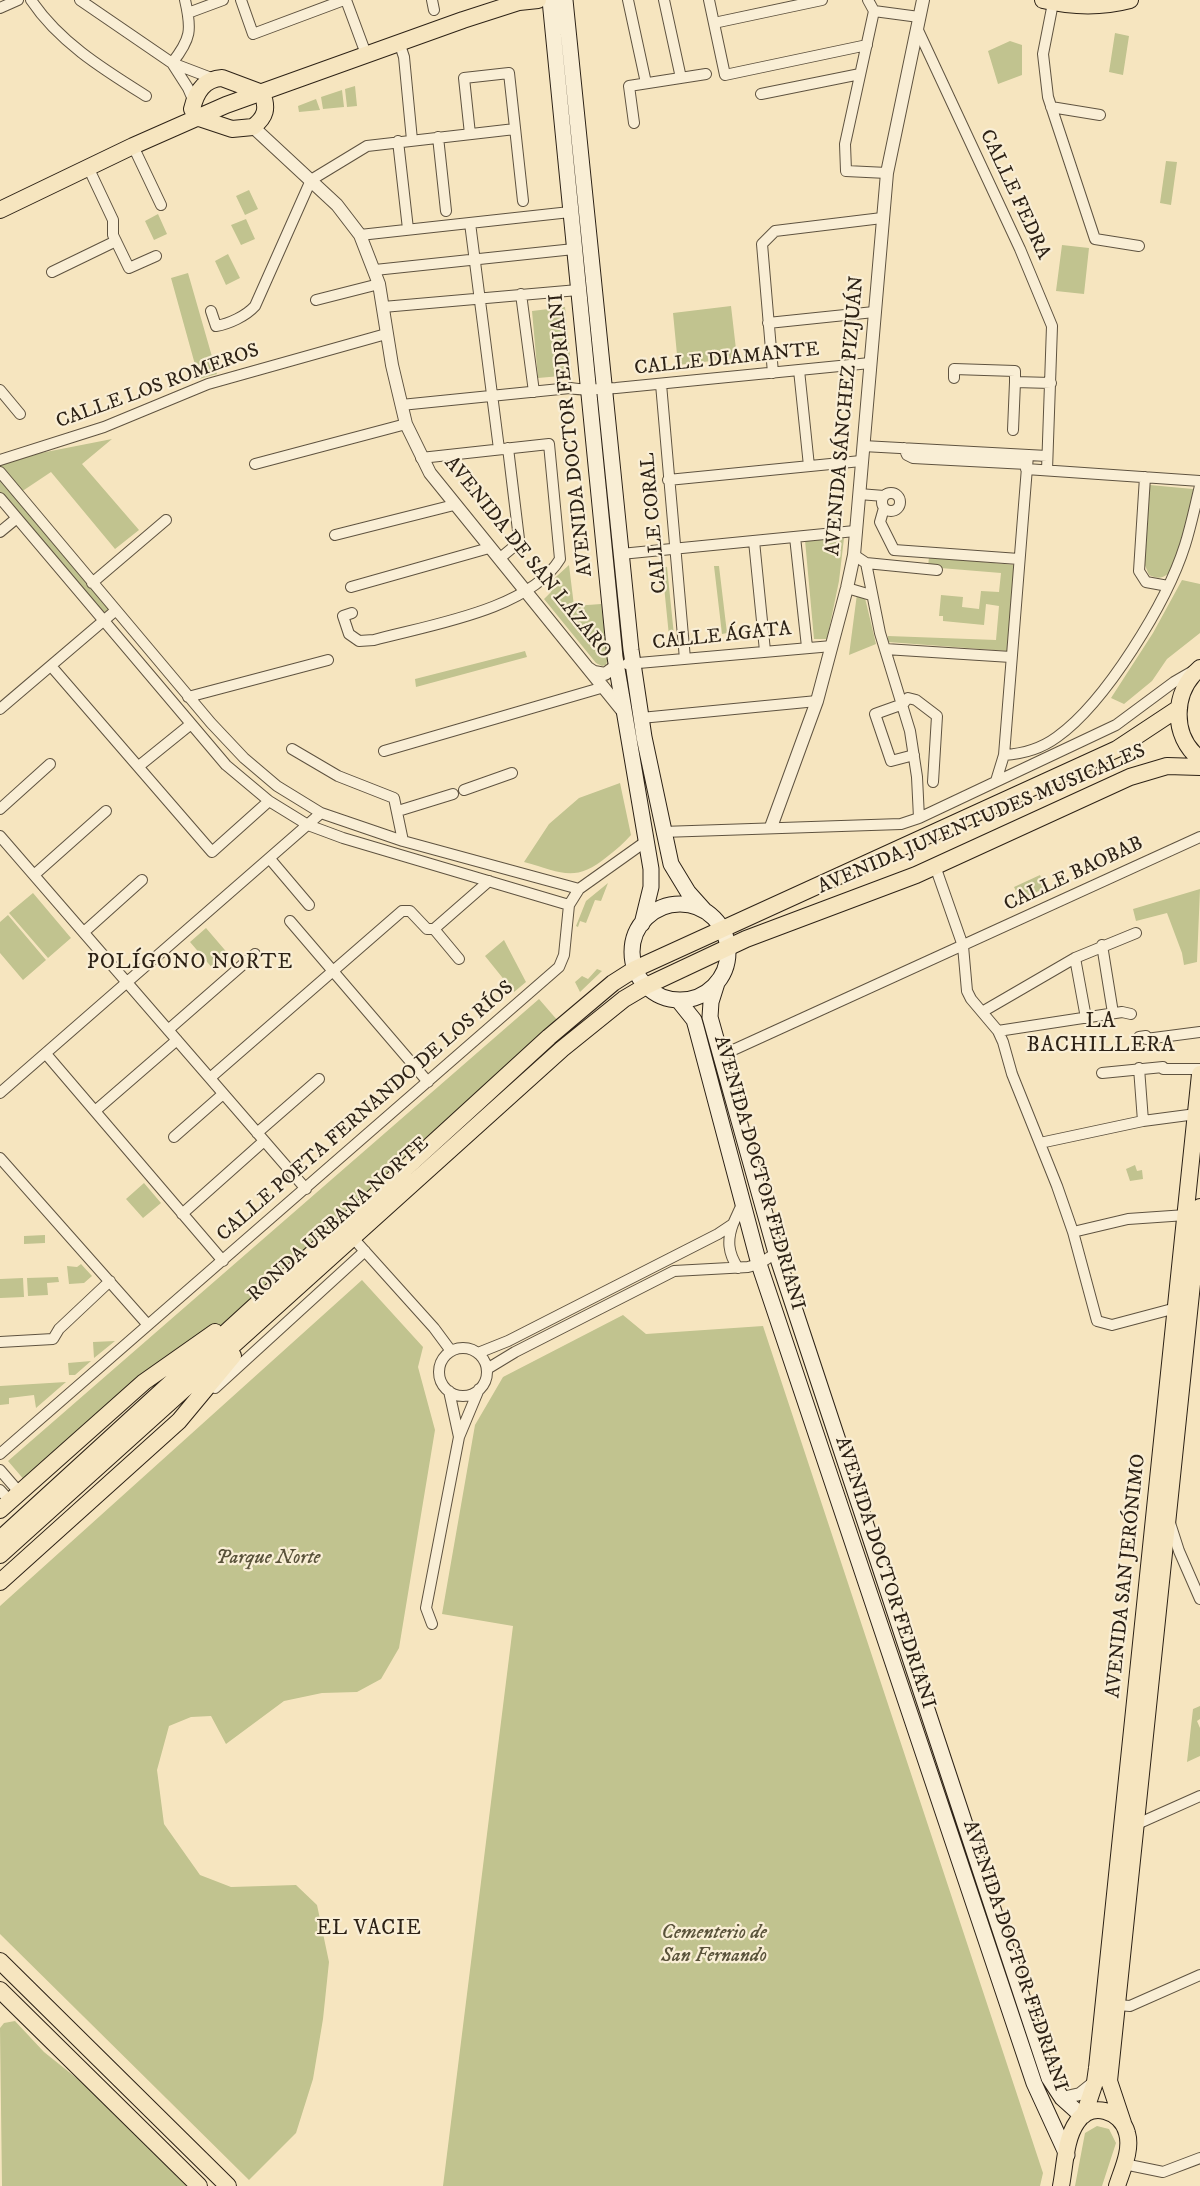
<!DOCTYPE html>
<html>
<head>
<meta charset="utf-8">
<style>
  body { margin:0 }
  canvas { display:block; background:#f6e5bf }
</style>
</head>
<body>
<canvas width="1200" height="2186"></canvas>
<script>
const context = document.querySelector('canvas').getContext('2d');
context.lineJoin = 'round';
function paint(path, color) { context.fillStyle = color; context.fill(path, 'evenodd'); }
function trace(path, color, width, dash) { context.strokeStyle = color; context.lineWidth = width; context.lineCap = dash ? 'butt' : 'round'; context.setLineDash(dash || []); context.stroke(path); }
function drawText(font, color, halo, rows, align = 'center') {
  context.font = font + ' "IM FELL DW Pica",serif'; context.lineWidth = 4.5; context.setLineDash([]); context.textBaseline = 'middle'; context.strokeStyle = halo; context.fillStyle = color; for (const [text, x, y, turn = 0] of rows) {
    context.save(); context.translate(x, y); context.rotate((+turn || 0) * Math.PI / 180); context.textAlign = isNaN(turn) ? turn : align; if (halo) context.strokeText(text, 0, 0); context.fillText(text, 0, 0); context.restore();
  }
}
paint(new Path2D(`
  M1115,33L1129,36L1123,75L1109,72Z
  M1010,41L1022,45V75L998,84L988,51Z
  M355,86L357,106L347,107L345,89Z
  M342,90L344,107L323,109L321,97Z
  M316,99L320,110L299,112L298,106Z
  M1166,161L1177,162L1171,205L1160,203Z
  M249,190L258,209L245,215L236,196Z
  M158,214L167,234L154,240L145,221Z
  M246,219L255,239L241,245L231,225Z
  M1062,245L1089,248L1084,294L1056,291Z
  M228,254L240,278L226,285L215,261Z
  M188,273L217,374L199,379L171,278Z
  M731,306L737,358L678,365L673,313Z
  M565,307L572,375L538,378L532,311Z
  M112,439L82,464L139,530L115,549L51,472L18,494L115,611L104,621L0,497V461Z
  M1150,485L1193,489L1194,491L1185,530L1170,572C1163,579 1158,579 1149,575L1144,563Z
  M844,538L839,581L827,639H814L805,540Z
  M929,557L1015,565L1007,651L888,642V636L996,640L999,606L986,604L984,625L943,621V616H939L941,595L963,597L962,607L979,609L981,591L999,592L1001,573L928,567Z
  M569,565L574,606L601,604L608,658L606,665L602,666L596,663L544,599L551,592L546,586Z
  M662,566L667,567L675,645L670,646Z
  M714,566H719L727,633L722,634Z
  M1182,580L1200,584V633L1167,659L1152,681L1124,704L1111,698L1153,633Z
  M857,594L865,598L876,644L849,655Z
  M525,651L527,657L416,687L415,679Z
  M620,783L631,835C624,843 616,850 608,856C574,884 562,872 524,862L549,824L579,798Z
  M1040,875L1046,888L1020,899L1014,887Z
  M608,883L601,901L595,900L586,923L580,921L578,927L576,926L586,901Z
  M1200,889L1197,962L1184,965L1182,953L1167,913L1136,921L1133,909Z
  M33,893L71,938L48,958L9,913Z
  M8,915L46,960L23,980L0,953V922Z
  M206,928L230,956L214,970L190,942Z
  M504,940L526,982L514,992L485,956Z
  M597,969L602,971L580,992L575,982L582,976L588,979Z
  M539,999L558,1021L232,1316L26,1482L8,1461Z
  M1135,1165L1137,1171L1142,1170L1143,1179L1130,1181L1126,1169Z
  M144,1183L161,1203L143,1218L126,1199Z
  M45,1235V1243L24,1244V1236Z
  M81,1264L92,1276L84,1283L69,1284L67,1266L77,1267Z
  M58,1277L59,1282L47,1283L48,1295L28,1296L27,1278Z
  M23,1278L24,1297L0,1298V1279Z
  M362,1280L423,1347L418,1367L435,1430L399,1648L381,1679L357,1692L322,1693L284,1701L226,1744L211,1716L191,1717L169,1726L157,1770L164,1824L200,1875L231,1887L296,1885L317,1905L329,1962L323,2019L313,2079L296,2133L249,2180L0,1934V1606Z
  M623,1315L646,1334L763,1326L1043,2173L1040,2186H443L513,1626L442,1614L475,1425L503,1377Z
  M115,1341L94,1358L93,1342Z
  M91,1361L75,1375H69L68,1363Z
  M66,1382L36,1408L34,1395L9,1398V1404L0,1405V1386Z
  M1200,1706V1719L1197,1721L1200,1728V1756L1187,1762L1193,1709Z
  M15,2021L44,2052L84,2084L198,2186H2L0,2028L4,2023Z
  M1097,2126L1109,2129L1116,2143L1102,2186H1075L1085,2133Z`), '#c1c38f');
const minor = new Path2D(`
  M31,0C59,42 103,69 146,96
  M80,0L172,63L214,79
  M241,0L253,34L344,0
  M346,0L366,54
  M432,0L434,10
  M628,0L646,83
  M664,0L681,78
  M709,0L725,75L867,45
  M868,0L874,11L845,144L846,171L887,173
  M1053,3L1043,54L1048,97L1095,239L1139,246
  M0,8L18,0
  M874,11L919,17
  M188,13L223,0
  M714,23L822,0
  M917,28L1020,249L1052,326L1047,470
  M399,42L404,57L412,140
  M172,63C191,39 192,30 185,0
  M172,63L188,88L194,102
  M761,94L860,74
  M1051,107L1100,115
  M634,123L629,86L706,74
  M470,134L464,78L509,73L523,201
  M438,137L446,211
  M398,141L408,229
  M133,146L161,205
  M88,167L113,220V235L129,268L156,256
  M470,223L499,449
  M360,235L570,212
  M375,270L574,249
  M52,272L116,241
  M521,294L534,392
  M316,300L379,284
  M383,307L578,290
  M211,311L216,326C229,324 246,316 255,306L311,180L367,146L515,129
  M768,323L874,312
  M799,370L809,466
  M773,373L762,244L775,231L882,218
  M954,378V369L1015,371V382L1051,383
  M661,384L685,659
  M0,390L20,414
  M401,405L570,388C586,391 600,389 616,388L870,363
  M1013,430L1015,382
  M863,446L1047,456
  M904,448L907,455L913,458L1027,464
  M0,460L104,427L208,384L386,334
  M255,464L406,424
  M1026,469L1200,481
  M0,472L211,723L244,758L277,786L321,813L403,841L579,889
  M1145,477L1139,571L1146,582L1168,586
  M668,480L861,461
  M882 502a9 9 0 1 1 18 0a9 9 0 1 1-18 0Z
  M859,494L884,496
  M0,498L226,765L269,801L308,825L343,838L569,905
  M884,508L880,522L894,550L1019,559
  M0,532L17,518
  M335,535L454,505
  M795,537L807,647
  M754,541L765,651
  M621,554L855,531
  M854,555L866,563L880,633L910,731L917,777L919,818
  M499,559L517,544L519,539L508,448
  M866,563L937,570
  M92,583L166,520
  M351,587L489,548
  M847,588L871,595
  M352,613L343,616L349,634L359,641L374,640C429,625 529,610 560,559L549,444L421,458
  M885,649L1011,657
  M627,664L832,646
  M51,666L212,852L269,801
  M188,697L328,660
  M0,709L115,611
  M641,718L817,701
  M292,749L338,776L394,798L403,841
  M384,751L604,687
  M914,755L891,761L875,714L903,704L908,698L916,700L937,716L933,782
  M1004,755C1022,754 1042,748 1057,737C1106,702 1167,602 1185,545C1191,526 1195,506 1200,486
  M139,766L191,724
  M996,781L1004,755L1028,455
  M464,790L512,773
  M0,809L50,764
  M398,811L453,794
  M662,832L901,824L919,818L1116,725L1174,682L1193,671
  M0,836L306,1189
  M270,859L309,905
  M935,866L963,946L967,991L971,999L998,1031L1003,1042L1012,1074L1057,1186L1073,1232L1097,1321L1112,1325L1176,1308
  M34,875L106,811
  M290,921L428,1082
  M84,932L142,880
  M1102,945L1113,1013
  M1075,958L1086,1018
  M459,959L434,929L489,881
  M982,1012L1075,958L1136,933
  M168,1030L255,954
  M998,1031L1122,1012L1131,1014
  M1139,1037L1146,1036V1039L1200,1032
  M46,1054L223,1261
  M720,1056L1200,837
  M1139,1068L1143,1121
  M1102,1073L1163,1067V1069H1200
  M210,1078L402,911H410L427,929H434
  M0,1093L321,813
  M95,1111L177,1040
  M257,1133L319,1079
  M174,1137L223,1094
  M1040,1143L1143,1121L1196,1114
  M0,1158L148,1325
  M182,1214L264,1141
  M733,1224C727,1240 728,1253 738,1268
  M1073,1232L1128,1219L1186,1215
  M353,1238L434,1328L451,1351
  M0,1342L53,1339L59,1329L110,1281
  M439 1372a24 24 0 1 1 48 0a24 24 0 1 1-48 0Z
  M478,1353L508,1341L718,1234L733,1224L743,1202
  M487,1369L515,1352L674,1271L748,1267L759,1264L776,1253
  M215,1388L365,1251
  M449,1391L459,1437
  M0,1454L559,967L564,955L569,905L579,889L645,842
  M0,1470L19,1492
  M0,1490L10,1501
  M1170,1523L1179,1551L1200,1599
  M432,1624L426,1608L459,1437L479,1389
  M1135,1825L1200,1796
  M1117,2005L1130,2006L1200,1975
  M1124,2164L1163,2172L1200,2158`);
const tertiary = new Path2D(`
  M253,127L337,205L360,235L379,284L392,365L406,424L430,473L625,714
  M588,668L594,672L605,674L616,666
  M771,827L817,701L847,588L854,555L887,173L923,0
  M1062,2098L1080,2094L1095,2082`);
const secondary = new Path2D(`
  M550,0L615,657L651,869V887L642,924
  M565,0L631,650L644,737L671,864L688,892L705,911
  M632 952a48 48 0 1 1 96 0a48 48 0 1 1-96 0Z
  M717,983L711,1002L710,1017L776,1253L1049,2078L1062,2098L1082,2116
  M678,1000L694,1020L696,1027L759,1264L1034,2083L1067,2155`);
const primary = new Path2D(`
  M1043,0C1073,7 1100,8 1130,0
  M222,78L262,93C268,108 266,117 253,127L232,129L196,117L192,109C196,92 204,79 222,78Z
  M0,210L133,146L226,105L463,20L519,2L538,0
  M1200,668C1172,692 1171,736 1200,759
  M0,1510L144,1382L215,1332
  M0,1539L549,1037L613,983L635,969L1117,749L1179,708
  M0,1555L562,1049L624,999L646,986L746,939L916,875L1130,777L1167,766L1200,767
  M0,1582L179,1421L233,1356
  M0,1961L228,2186
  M0,1990L199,2186
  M1084,2115L1095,2082L1097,2068L1200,1074
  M1123,2123L1109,2081L1200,1207
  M1061,2186C1065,2166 1065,2139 1077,2122C1091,2101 1121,2110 1127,2133C1132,2150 1122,2170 1117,2186`);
trace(minor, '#5f5340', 12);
trace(tertiary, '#5f5340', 14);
trace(secondary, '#2d2216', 17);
trace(primary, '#2d2216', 18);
trace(minor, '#f9eed5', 10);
trace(tertiary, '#f9eed5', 12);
trace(secondary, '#f9eed5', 15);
trace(primary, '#f6e5bf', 16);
drawText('20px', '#2d2216', '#f9eed5', [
  ["CALLE FEDRA",1014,195,65],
  ["CALLE DIAMANTE",727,360,-6],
  ["CALLE LOS ROMEROS",158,387,-20],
  ["AVENIDA SÁNCHEZ PIZJUÁN",846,416,-85],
  ["AVENIDA DOCTOR FEDRIANI",572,435,-96],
  ["CALLE CORAL",655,523,-95],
  ["AVENIDA DE SAN LÁZARO",527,558,51],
  ["CALLE ÁGATA",722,637,-6],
  ["AVENIDA JUVENTUDES MUSICALES",982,820,-23],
  ["CALLE BAOBAB",1074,875,-25],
  ["CALLE POETA FERNANDO DE LOS RÍOS",366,1112,-41],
  ["AVENIDA DOCTOR FEDRIANI",758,1173,74],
  ["RONDA URBANA NORTE",339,1220,-42],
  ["AVENIDA DOCTOR FEDRIANI",884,1573,72],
  ["AVENIDA SAN JERÓNIMO",1127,1576,-84],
  ["AVENIDA DOCTOR FEDRIANI",1014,1956,71]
]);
drawText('italic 20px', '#59523a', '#f9eed5', [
  ["Parque Norte",268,1559],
  ["Cementerio de",714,1934],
  ["San Fernando",714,1957]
]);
context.letterSpacing = '1px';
drawText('21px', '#2d2216', '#f9eed5', [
  ["POLÍGONO NORTE",190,964],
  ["LA",1101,1023],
  ["BACHILLERA",1101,1047],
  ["EL VACIE",369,1930]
]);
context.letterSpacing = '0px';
</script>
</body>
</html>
